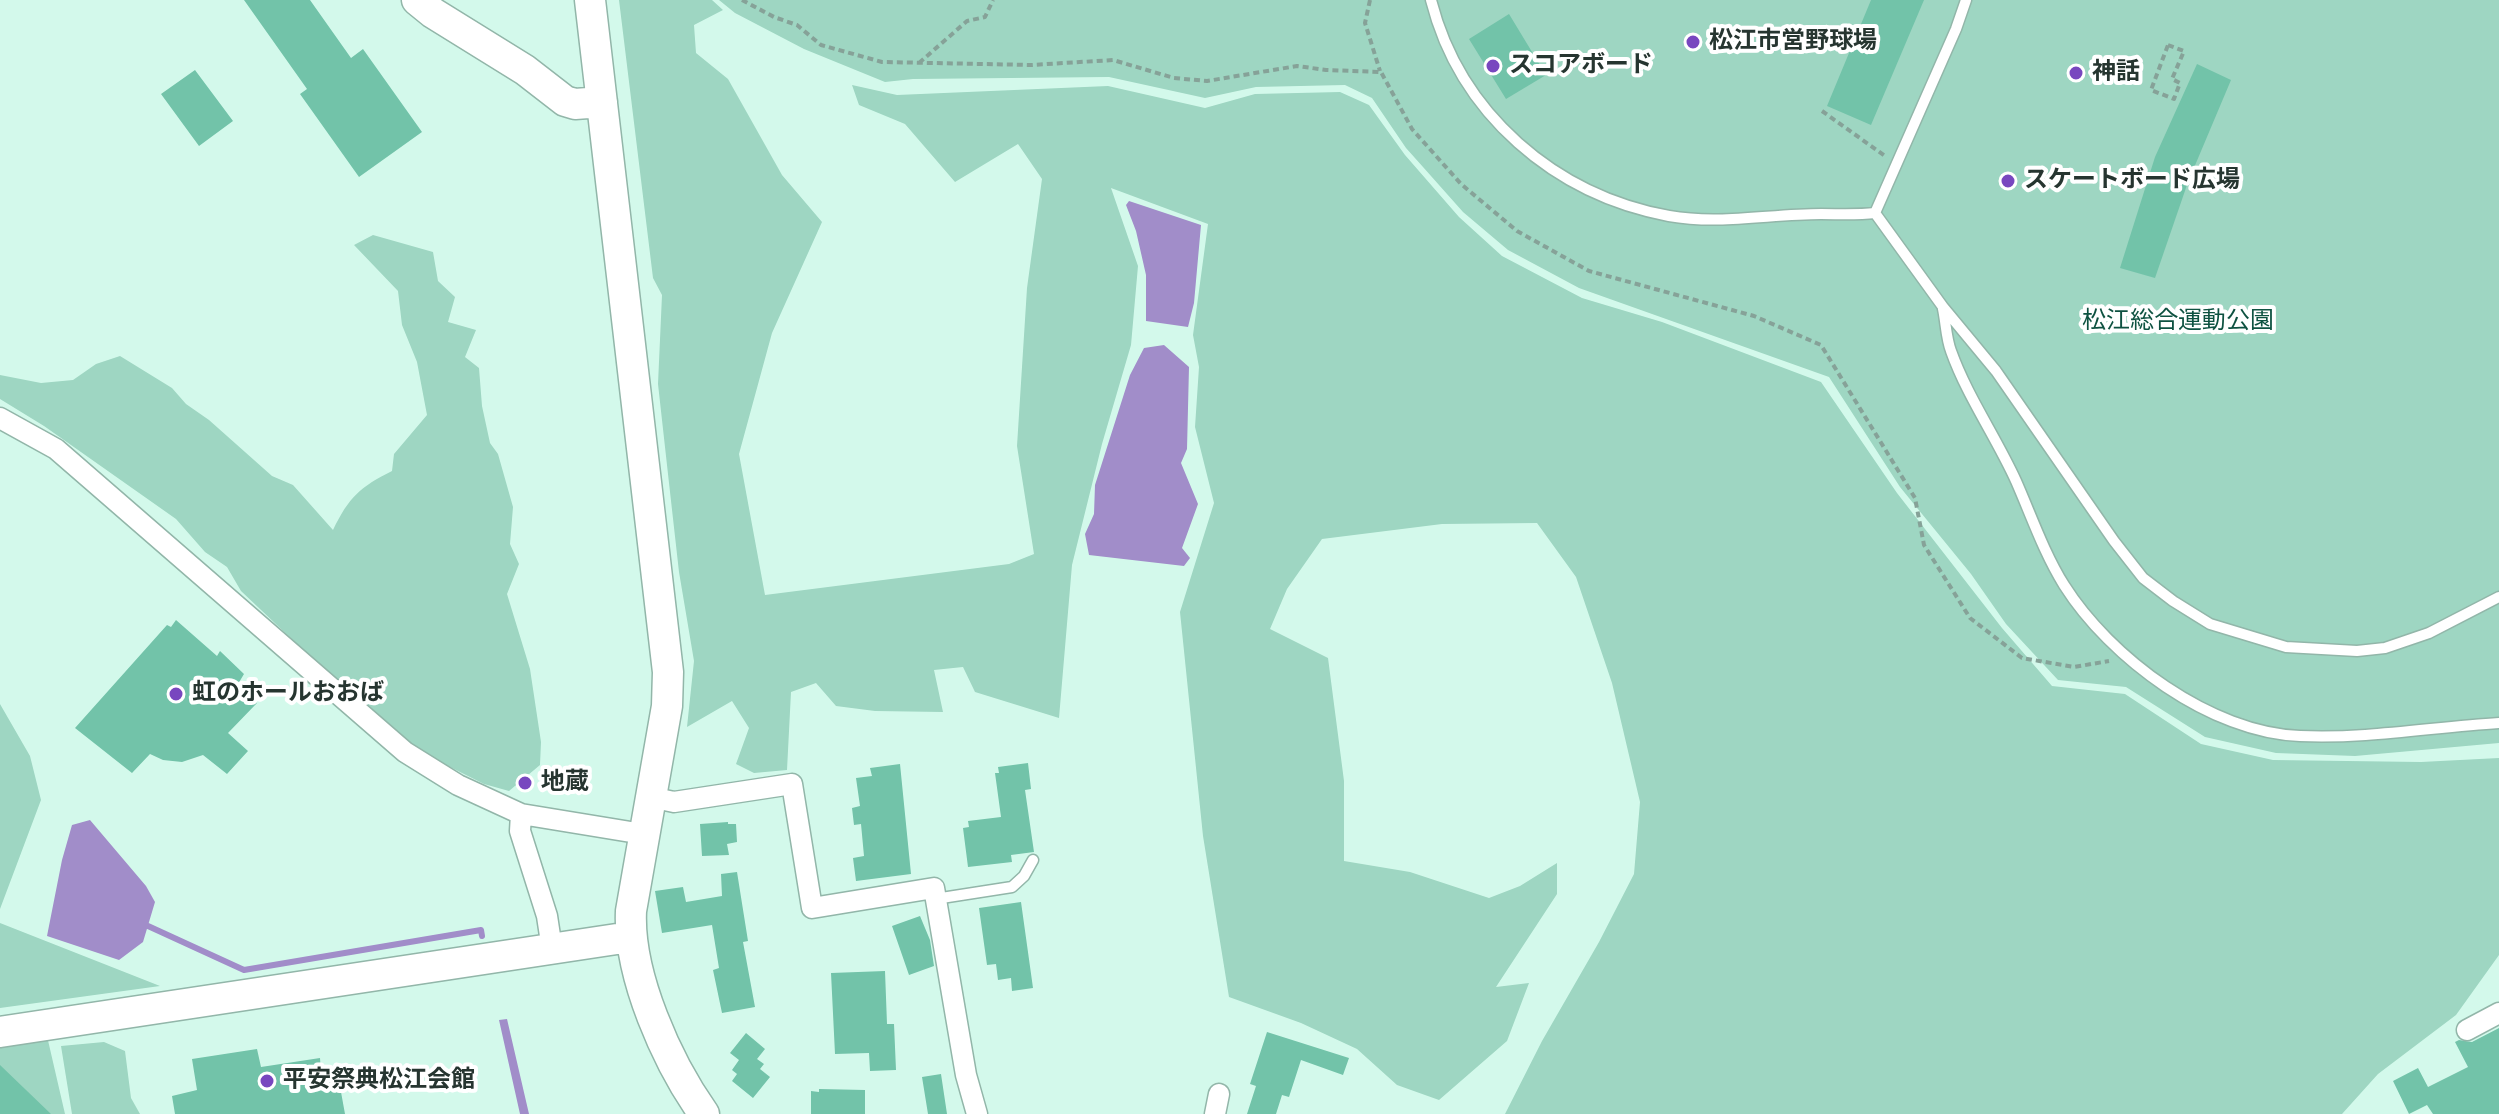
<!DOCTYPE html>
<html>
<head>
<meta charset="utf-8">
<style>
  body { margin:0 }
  canvas { display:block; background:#d3f9eb }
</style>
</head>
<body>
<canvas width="2499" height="1114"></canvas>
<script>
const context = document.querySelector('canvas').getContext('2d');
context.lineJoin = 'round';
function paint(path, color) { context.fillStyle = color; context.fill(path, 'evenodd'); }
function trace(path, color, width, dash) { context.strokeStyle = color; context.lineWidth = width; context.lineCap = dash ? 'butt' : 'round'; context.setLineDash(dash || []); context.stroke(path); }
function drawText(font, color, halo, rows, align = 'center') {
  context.font = font + ' "Varela Round","Noto Sans JP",sans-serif'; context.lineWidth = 8; context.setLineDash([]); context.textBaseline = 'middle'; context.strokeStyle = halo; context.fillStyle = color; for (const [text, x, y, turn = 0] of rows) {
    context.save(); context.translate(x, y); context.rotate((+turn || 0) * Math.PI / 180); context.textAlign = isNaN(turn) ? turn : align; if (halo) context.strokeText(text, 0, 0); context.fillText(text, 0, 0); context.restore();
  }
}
paint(new Path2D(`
  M619,0H712L723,10L694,25L696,53L728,79L782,175L822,222L772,333L739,454L765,595L1009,564L1034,554L1017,446L1027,288L1042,179L1018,144L955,182L905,124L859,105L852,85L897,95L1108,86L1205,108L1255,94L1340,92L1369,105L1405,155L1459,217L1502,256L1582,298L1662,322L1821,382L1897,493L2002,628L2052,686L2125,694L2201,744L2273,760L2421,762L2499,758V955L2456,1015L2378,1074L2342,1114H1505L1542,1041L1599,942L1634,874L1640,802L1612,683L1576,577L1537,523L1442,524L1322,539L1287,589L1270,629L1328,658L1344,781V861L1410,872L1489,898L1520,886L1557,863V894L1496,987L1529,983L1507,1041L1439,1100L1397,1085L1357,1049L1301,1023L1229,997L1203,836L1180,612L1214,503L1195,427L1199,367L1193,335L1208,224L1111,188L1138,266L1131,345L1102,444L1072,565L1059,718L975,692L963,667L934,670L943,712L875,711L836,706L816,683L791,692L787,770L754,773L736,764L749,728L732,701L687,727L694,661L679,572L669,483L658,384L662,295L653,278Z
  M719,0H2499V743L2355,756L2276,753L2205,737L2126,687L2058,680L2006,624L1971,574L1900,487L1829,377L1579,288L1508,250L1463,212L1423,167L1406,148L1372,98L1345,85L1256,87L1205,98L1109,77L913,79L885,82L804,49L735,13Z
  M373,235L433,252L438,281L455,297L448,322L476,330L465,357L479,368L482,406L490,443L498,454L513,507L510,544L519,564L507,594L530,669L541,742L540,765L509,791L484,784L406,745L377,713L298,645L241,591L227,567L205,552L176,519L44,426L0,399V375L41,383L73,380L96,364L120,356L172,388L186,404L209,420L272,476L293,485L333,530C349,497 360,487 392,471L394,454L427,415L417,362L402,325L398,291L354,245Z
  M0,704L30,756L41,800L0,909Z
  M0,923L160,986L0,1008Z
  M47,1036L65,1114H0V1044Z
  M104,1042L125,1051L131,1098L140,1114H72L61,1046Z`), '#9ed6c2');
paint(new Path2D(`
  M1129,201L1201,225L1194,303L1188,327L1146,321V275L1136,231L1126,205Z
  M1164,345L1189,367L1187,449L1181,463L1198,504L1182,548L1190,558L1184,566L1089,555L1085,534L1094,514L1095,485L1130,375L1144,348Z
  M90,820L146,886L155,902L143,942L119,960L47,936L62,860L72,825Z
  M507,1019L529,1114H520L499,1020Z`), '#a18dc9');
trace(new Path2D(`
  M148,926L244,970L481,930L482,936`), '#a18dc9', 6);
paint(new Path2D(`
  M244,0H310L351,58L363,49L422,132L359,177L300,94L307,89Z
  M1871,0H1924L1871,125L1827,106Z
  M1509,14L1546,75L1506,99L1469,39Z
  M2197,64L2231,80L2188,182L2155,278L2120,268L2155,157Z
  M195,70L233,121L199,146L161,94Z
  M176,620L217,656L220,651L244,674L238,684L257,703L228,733L248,751L227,774L203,755L182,762L163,760L150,754L132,773L75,728L167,625L171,627Z
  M1028,763L1031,789L1025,790L1034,852L1011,855L1012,862L968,867L963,828L969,827L968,821L1001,817L995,773H999L998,767Z
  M900,764L911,874L856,881L853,858L864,856L861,824L854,825L852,808L860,806L856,778L872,776L870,768Z
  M728,822V824H736L737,842L727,844L729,855L702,856L700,824Z
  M737,872L748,941L743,942L755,1007L722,1013L713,970L719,968L712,925L662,933L655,891L683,887L686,902L722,896L721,874Z
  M1021,902L1033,988L1012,991L1011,978L998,980L996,964L987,965L979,908Z
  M920,916L930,940L934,966L909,975L892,926Z
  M885,971L887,1024H894L896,1070L870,1071L869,1053L835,1054L831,973Z
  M2499,1028V1114H2433L2427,1105L2409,1114L2393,1081L2418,1068L2428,1087L2468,1067L2455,1042L2459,1040L2472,1042Z
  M1267,1032L1349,1058L1343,1075L1301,1060L1289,1097L1282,1095L1276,1114H1247L1256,1086L1250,1084Z
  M746,1033L765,1049L757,1059L764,1064L760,1069L770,1077L753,1098L732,1081L737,1074L732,1070L739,1060L730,1053Z
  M257,1049L261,1067L320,1058L321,1072L337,1070L345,1114H175L172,1096L197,1090L192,1059Z
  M0,1065L51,1114H0Z
  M941,1074L947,1114H928L922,1077Z
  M819,1089L865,1090V1114H811V1091L819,1092Z`), '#72c3a9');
const lane = new Path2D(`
  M1431,0C1460,114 1555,195 1669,216C1720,225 1770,214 1821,214C1840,214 1857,215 1875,213
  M1875,213L1943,307L1996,371L2114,541L2143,578L2173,601L2210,624L2286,647L2357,651L2385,648L2429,633L2499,597
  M1875,213L1956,29L1966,0
  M1943,309C1946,323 1946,338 1951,351C1967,396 1996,437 2016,481C2031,515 2044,553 2064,585C2110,658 2211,733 2300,736C2367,739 2433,727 2499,723
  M935,899L1012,887L1024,876L1033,860`);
const street = new Path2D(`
  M0,418L56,449L405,752L458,785L521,814L643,834
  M650,797L674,802L792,784L812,908L934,888L966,1075L977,1114
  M521,814L520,831L547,916L552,949
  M2467,1030L2499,1013
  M1215,1114L1219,1094`);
const secondary = new Path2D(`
  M417,0L433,13L525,70L565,101L575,104L602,102
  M590,0L668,672L667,706L631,911C628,975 667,1062 704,1114
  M0,1032L630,937`);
trace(lane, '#92b6a9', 13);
trace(street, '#92b6a9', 23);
trace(secondary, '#92b6a9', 33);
trace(new Path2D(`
  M742,0L774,17L797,25L821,45L882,62L1032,65L1113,60L1174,78L1207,81L1297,66L1326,70L1381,72L1412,129L1461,184L1517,231L1589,271L1754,316L1821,345L1915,498L1924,545L1970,618L2022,658L2074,667L2109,661
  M1370,0L1365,23L1380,71
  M2168,45L2184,51L2172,79L2180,83L2174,99L2151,90Z
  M919,63L967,21L985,17L993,0
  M1822,111L1885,156`), '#86a298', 4, [6, 4]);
trace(lane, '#fff', 10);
trace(street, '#fff', 20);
trace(secondary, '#fff', 30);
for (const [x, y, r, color] of [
  [1693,42,8,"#7847bf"],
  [1493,66,8,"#7847bf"],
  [2076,73,8,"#7847bf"],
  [2008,181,8,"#7847bf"],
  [176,694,8,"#7847bf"],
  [525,783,8,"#7847bf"],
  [267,1081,8,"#7847bf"]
]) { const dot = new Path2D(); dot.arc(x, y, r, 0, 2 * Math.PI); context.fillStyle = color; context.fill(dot); trace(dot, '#fff', 3); }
drawText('bold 24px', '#263530', '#fff', [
  ["松江市営野球場",1709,42],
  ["スコアボード",1509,66],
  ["神話",2092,73],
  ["スケートボード広場",2024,181],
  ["虹のホールおおば",192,694],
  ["地蔵",541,783],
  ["平安祭典松江会館",283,1081]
], 'left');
drawText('24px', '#0e5241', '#fff', [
  ["松江総合運動公園",2178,322]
]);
</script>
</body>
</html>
